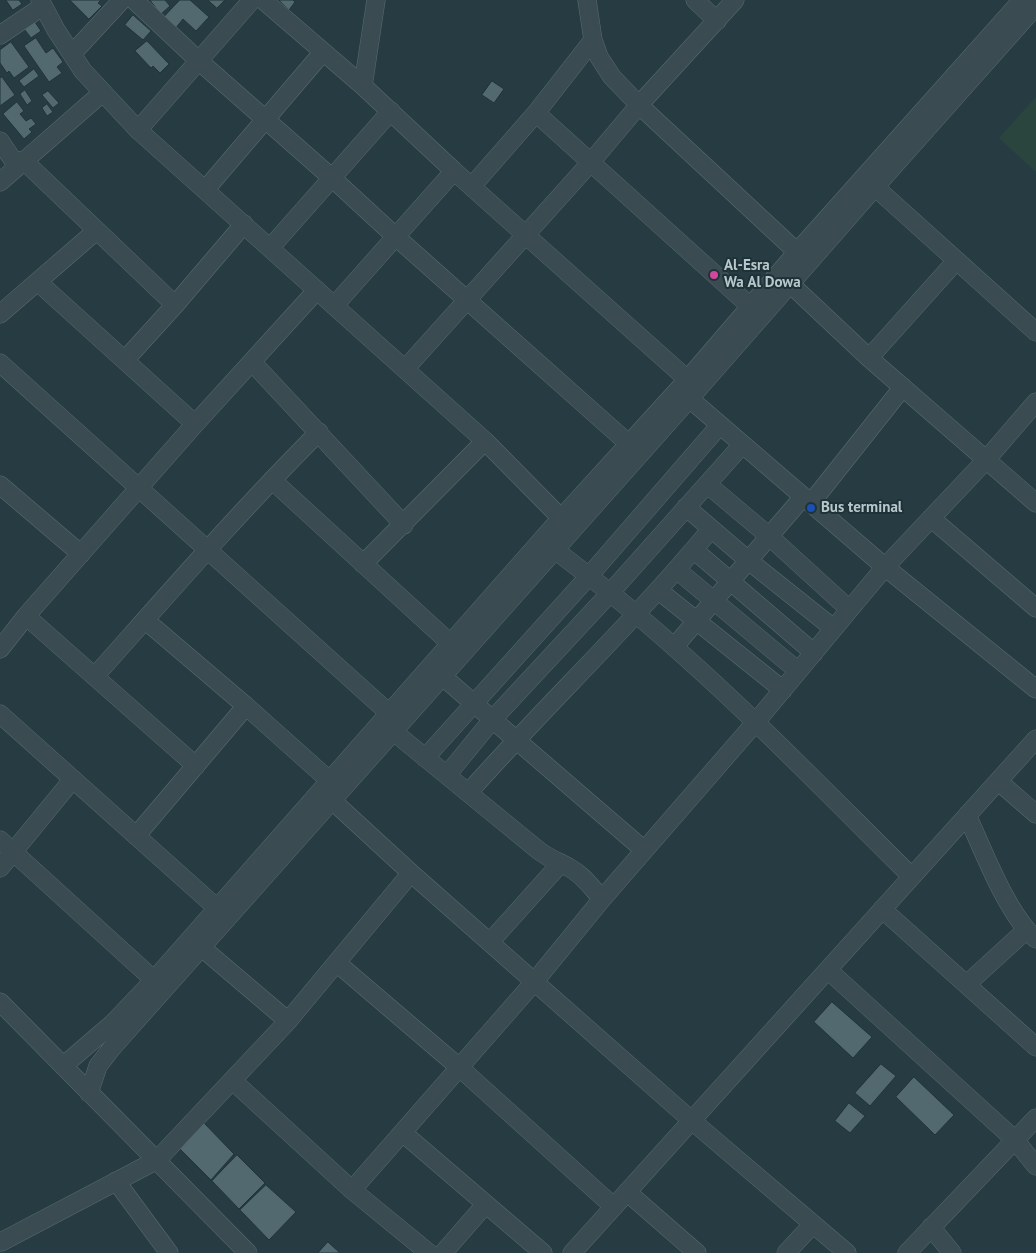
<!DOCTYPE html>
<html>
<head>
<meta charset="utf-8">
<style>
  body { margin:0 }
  canvas { display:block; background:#263c42 }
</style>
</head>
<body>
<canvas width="1036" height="1253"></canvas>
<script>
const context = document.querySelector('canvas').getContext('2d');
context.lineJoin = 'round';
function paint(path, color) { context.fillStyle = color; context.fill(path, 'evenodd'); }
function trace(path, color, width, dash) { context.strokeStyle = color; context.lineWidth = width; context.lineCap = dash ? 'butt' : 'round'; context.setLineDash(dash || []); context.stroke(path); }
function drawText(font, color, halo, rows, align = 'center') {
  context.font = font + ' "PT Sans",sans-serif'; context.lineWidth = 4; context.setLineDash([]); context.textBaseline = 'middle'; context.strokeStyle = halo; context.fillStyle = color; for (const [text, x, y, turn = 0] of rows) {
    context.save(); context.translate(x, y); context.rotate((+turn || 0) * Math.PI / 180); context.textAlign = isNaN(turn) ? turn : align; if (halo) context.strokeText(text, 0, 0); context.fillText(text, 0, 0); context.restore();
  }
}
paint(new Path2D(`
  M1036,97V172L999,138Z`), '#2a453d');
const building = new Path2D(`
  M6,0H19L22,4L13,10Z
  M70,0H101L98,3L102,6L89,19Z
  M150,0H165L170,6L161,14Z
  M180,0H190L209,17L196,31L183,19L175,29L163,18Z
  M208,0H225L217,8Z
  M279,0H293L295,2L289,10Z
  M133,15L151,31L143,40L125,25Z
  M33,19L41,31L31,38L22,26Z
  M36,38L46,53L53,48L63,62L57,67L62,73L49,82L24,46Z
  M147,41L169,64L160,73L153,66L151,68L135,51Z
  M11,42L29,67L14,78L9,71L7,73L0,63V50Z
  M34,69L39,76L24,87L19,81Z
  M2,77L15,95L0,106V78Z
  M492,81L504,89L494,103L482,95Z
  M25,90L32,101L27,105L20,94Z
  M48,91L59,103L53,108L42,95Z
  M17,102L24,111L20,114L26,121L31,118L36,124L29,129L32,132L24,139L3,114Z
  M47,104L53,112L47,116L42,108Z
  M832,1002L872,1037L853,1058L814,1022Z
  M881,1064L896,1076L870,1106L855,1093Z
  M914,1077L954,1115L935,1135L896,1097Z
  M849,1103L865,1116L850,1133L835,1121Z
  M204,1123L234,1154L211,1180L180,1149Z
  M237,1155L265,1183L239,1209L212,1181Z
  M266,1185L296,1212L269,1240L240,1210Z
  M328,1242L340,1253H318Z`);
paint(building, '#51696f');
trace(building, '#213439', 1);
const minor = new Path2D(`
  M40,0L56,30L83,71L138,130L485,441L561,518
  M134,0L199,61L332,178L395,236L629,444
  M263,0L363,86L454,171L697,388
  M587,0L593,40L599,57L612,77L639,105L797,252
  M695,0L717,21
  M0,35L43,6
  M72,54L122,0
  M363,86L376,0
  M536,113L751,307
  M138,130L252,0
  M0,141L17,166
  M23,160L175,305
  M0,182L102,93
  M472,186L536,113L593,40
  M875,187L1036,332
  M205,190L323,52
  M270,248L391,111
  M783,277L869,358L1036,503
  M38,282L195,424
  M334,306L454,171
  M0,314L96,231
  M869,358L956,261
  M125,360L175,305L244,224
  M252,362L404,525
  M0,363L390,714
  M405,369L591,162L639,105L735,0
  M690,399L885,567L1036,689
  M272,480L451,644
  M707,484L770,537L849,609
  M0,485L81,554
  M811,503L903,387
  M686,507L749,561L833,628
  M931,518L1036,608
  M555,550C596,581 635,612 673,646C756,719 833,799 911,876
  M694,550L814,653
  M363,564L485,441
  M677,570L798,671
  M658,590L783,690
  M26,616L196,766
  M145,620L246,706L330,781
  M674,647L803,497
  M0,649L26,616L195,424L317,290
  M95,676C169,593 241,510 319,432
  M442,676L644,850
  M0,714L218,909
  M394,732L538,850C548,858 559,862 570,868C583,875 592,888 602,899
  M425,758L589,576L720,425
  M447,775L492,720L610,593L742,445
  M998,781L1036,814
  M469,792C548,703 635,621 711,529
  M324,793L411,873L691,1120L847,1253
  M967,815C983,850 1008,916 1036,939
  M136,836L246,706
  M0,840L154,980
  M0,868L73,779
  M882,909L1036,1047
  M490,942L561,863
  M201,947L288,1021
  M337,963L460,1068L614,1207
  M828,970L1015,1140L1036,1166
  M967,984L1025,931
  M0,1002L248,1253
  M63,1066L112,1024L154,980L553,527L687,380L797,252L1022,0
  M233,1081L352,1190L429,1253
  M89,1093L98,1066L111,1049L698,389L875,187L1036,6
  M403,1133L543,1253
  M116,1181L169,1253
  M352,1190L535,981L602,899L755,723L885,567L986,460L1036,402
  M627,1192L697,1253
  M931,1227L952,1253
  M1,1242L157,1160L288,1021L411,873
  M443,1253L485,1205
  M572,1253L1036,739
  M786,1253L813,1224
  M907,1253L1036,1118`);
trace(minor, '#586a6f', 19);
trace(minor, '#3a4c51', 18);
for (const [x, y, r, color] of [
  [714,275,5,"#d1479c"],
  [811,508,5,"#1a4fb4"]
]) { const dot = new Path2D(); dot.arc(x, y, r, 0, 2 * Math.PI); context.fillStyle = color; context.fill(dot); trace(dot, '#1f3237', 2); }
drawText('bold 15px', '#b7c7cb', '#1f3237', [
  ["Al-Esra",724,266],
  ["Wa Al Dowa",724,283],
  ["Bus terminal",821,508]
], 'left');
</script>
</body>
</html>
